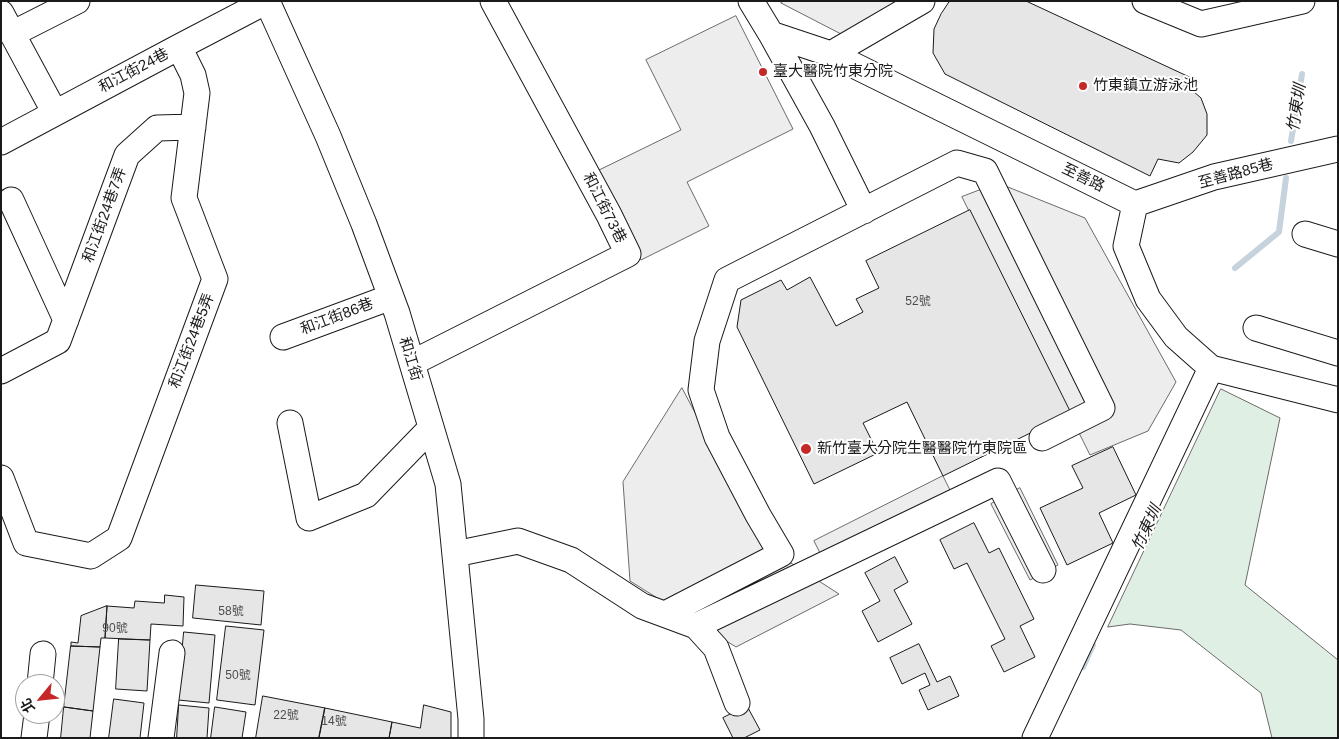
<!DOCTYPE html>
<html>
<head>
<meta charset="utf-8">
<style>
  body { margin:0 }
  #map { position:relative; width:1339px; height:739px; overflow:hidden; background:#fff; font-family:Arial,"Noto Sans TC",sans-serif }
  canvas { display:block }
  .frame { position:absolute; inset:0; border:2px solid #1a1a1a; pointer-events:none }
  .north { position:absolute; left:15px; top:674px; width:50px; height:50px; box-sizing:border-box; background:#fff; border:1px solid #a3a3a3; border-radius:50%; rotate:242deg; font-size:14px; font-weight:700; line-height:20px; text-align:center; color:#1a1a1a }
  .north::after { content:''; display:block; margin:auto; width:18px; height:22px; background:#c62828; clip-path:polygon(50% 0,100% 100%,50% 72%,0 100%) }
</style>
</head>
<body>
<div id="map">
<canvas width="1339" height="739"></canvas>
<div class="frame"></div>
<div class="north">北</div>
</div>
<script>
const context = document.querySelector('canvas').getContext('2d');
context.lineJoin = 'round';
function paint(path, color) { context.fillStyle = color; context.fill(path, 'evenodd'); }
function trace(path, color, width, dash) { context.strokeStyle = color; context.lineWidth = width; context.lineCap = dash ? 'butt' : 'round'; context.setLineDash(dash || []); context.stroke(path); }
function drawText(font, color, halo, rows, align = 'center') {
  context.font = font + ' Arial,"Noto Sans TC",sans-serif'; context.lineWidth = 4; context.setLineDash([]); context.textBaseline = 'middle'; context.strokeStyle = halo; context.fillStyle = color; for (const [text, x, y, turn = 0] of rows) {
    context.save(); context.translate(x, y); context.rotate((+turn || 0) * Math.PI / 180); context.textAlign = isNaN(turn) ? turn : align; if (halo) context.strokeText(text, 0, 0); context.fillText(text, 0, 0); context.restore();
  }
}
const green = new Path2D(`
  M1221,389L1280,418L1245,585L1338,660V738H1272L1261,693L1181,630L1130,624L1108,627Z`);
paint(green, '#e0efe3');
trace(green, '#6a6a6a', 1);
const parking = new Path2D(`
  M784,1H903L841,34L781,3Z
  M736,16L793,129L687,182L709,226L641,260L597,171L681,130L646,60Z
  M998,183L1085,218L1176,382L1148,431L1090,455L962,197Z
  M682,388L766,547L839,594L736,647L630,581L623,482Z
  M943,476L950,490L821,555L814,541Z
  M1020,488L1058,565L1030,580L991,504Z`);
paint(parking, '#ededed');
trace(parking, '#6a6a6a', 1);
trace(new Path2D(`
  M1291,141L1302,74
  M1235,268L1279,232L1286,178
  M1083,667L1093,645`), '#c6d2dc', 6);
const building = new Path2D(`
  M950,1H1026L1198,81L1193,91L1201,98L1207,114V135L1193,152L1179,163L1158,159L1150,176L945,74L933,53L934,29L941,14Z
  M970,210L1071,413L943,476L907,402L863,423L878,453L814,484L737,327L741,300L781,280L787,290L810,277L836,326L863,312L856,299L879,288L866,261Z
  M1113,447L1136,495L1099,513L1113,543L1067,565L1040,508L1083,488L1072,466Z
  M974,523L989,553L999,548L1034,619L1020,626L1035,657L1004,672L991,646L1005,639L967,563L954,569L940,540Z
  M895,557L908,582L894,590L912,624L878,642L862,611L880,601L865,573Z
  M196,585L264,591L261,625L193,618Z
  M165,595L184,597L183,626L151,624L150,640L105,638L107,606L134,608L135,601L164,603Z
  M107,606L105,638H101L100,647L71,646V642L78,643L81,616Z
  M226,626L264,630L255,705L217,700Z
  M184,632L215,635L209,703L178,700Z
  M119,639L150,640L147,691L116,689Z
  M919,644L937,682L950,676L959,696L928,710L919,690L930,685L925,673L902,684L890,658Z
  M71,646L100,647L93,711L64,707Z
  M263,696L325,708L319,738H256Z
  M114,699L144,703L140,738H109Z
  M179,705L209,708L207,738H177Z
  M424,705L451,712V738H389L392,722L420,728Z
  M747,706L760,730L744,738H733L723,718Z
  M64,707L93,711L90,738H61Z
  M215,707L246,712L242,738H211Z
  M325,708L392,722L389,738H319Z`);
paint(building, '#e6e6e6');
trace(building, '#1a1a1a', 1);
const minor = new Path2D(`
  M267,1L328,136L364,224L397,313L448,484L471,719V738
  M751,1L771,34L822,126L864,211
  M1145,1L1201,24L1302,1
  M1,13L55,113
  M12,34L77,1
  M771,34L831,54L1135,204L1126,246L1148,299L1176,337L1211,368L1338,400
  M831,54L922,1
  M1,142L179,47L267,1
  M11,200L66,320
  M1135,204L1214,177L1338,149
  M1305,234L1338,244
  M1256,328L1338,353
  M283,337L391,297
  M412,363L628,254L609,215L493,1
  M1,371L58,341L127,155L157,128L193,127
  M290,423L309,518L366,495L431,428
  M1,478L26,543L91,556L119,538L215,279L184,198L197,93L193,75L179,47
  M455,554L518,541L571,560L642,606L696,626L998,481L1043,570
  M665,614L781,554L758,515L717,437L701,390L707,341L727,280L957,163L985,171L1102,408L1042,438
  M696,626L716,648L737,703
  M40,684L43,654
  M34,738L37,714
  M161,738L172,653
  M1035,738L1211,368`);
trace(minor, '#1a1a1a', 27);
trace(minor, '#fff', 25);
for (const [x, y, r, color] of [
  [763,72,5,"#c62828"],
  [1083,86,5,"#c62828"],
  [806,449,6,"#c62828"]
]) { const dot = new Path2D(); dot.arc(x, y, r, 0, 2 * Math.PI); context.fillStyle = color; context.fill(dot); trace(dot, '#fff', 2); }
drawText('12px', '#4d4d4d', null, [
  ["52號",918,302],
  ["58號",231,612],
  ["90號",115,629],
  ["50號",238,676],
  ["22號",286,716],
  ["14號",334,722]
]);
drawText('15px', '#1a1a1a', '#fff', [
  ["和江街24巷",134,71,-28],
  ["至善路85巷",1236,174,-15],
  ["至善路",1083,178,26],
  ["和江街73巷",604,208,63],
  ["和江街24巷7弄",105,215,-70],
  ["和江街86巷",337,317,-21],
  ["和江街24巷5弄",192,341,-69],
  ["和江街",410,359,73]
]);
drawText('15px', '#1a1a1a', '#fff', [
  ["臺大醫院竹東分院",773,72],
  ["竹東鎮立游泳池",1093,86],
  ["新竹臺大分院生醫醫院竹東院區",817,449]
], 'left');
drawText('italic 16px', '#1a1a1a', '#fff', [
  ["竹東圳",1297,108,-81],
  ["竹東圳",1147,528,-65]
]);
</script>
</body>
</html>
